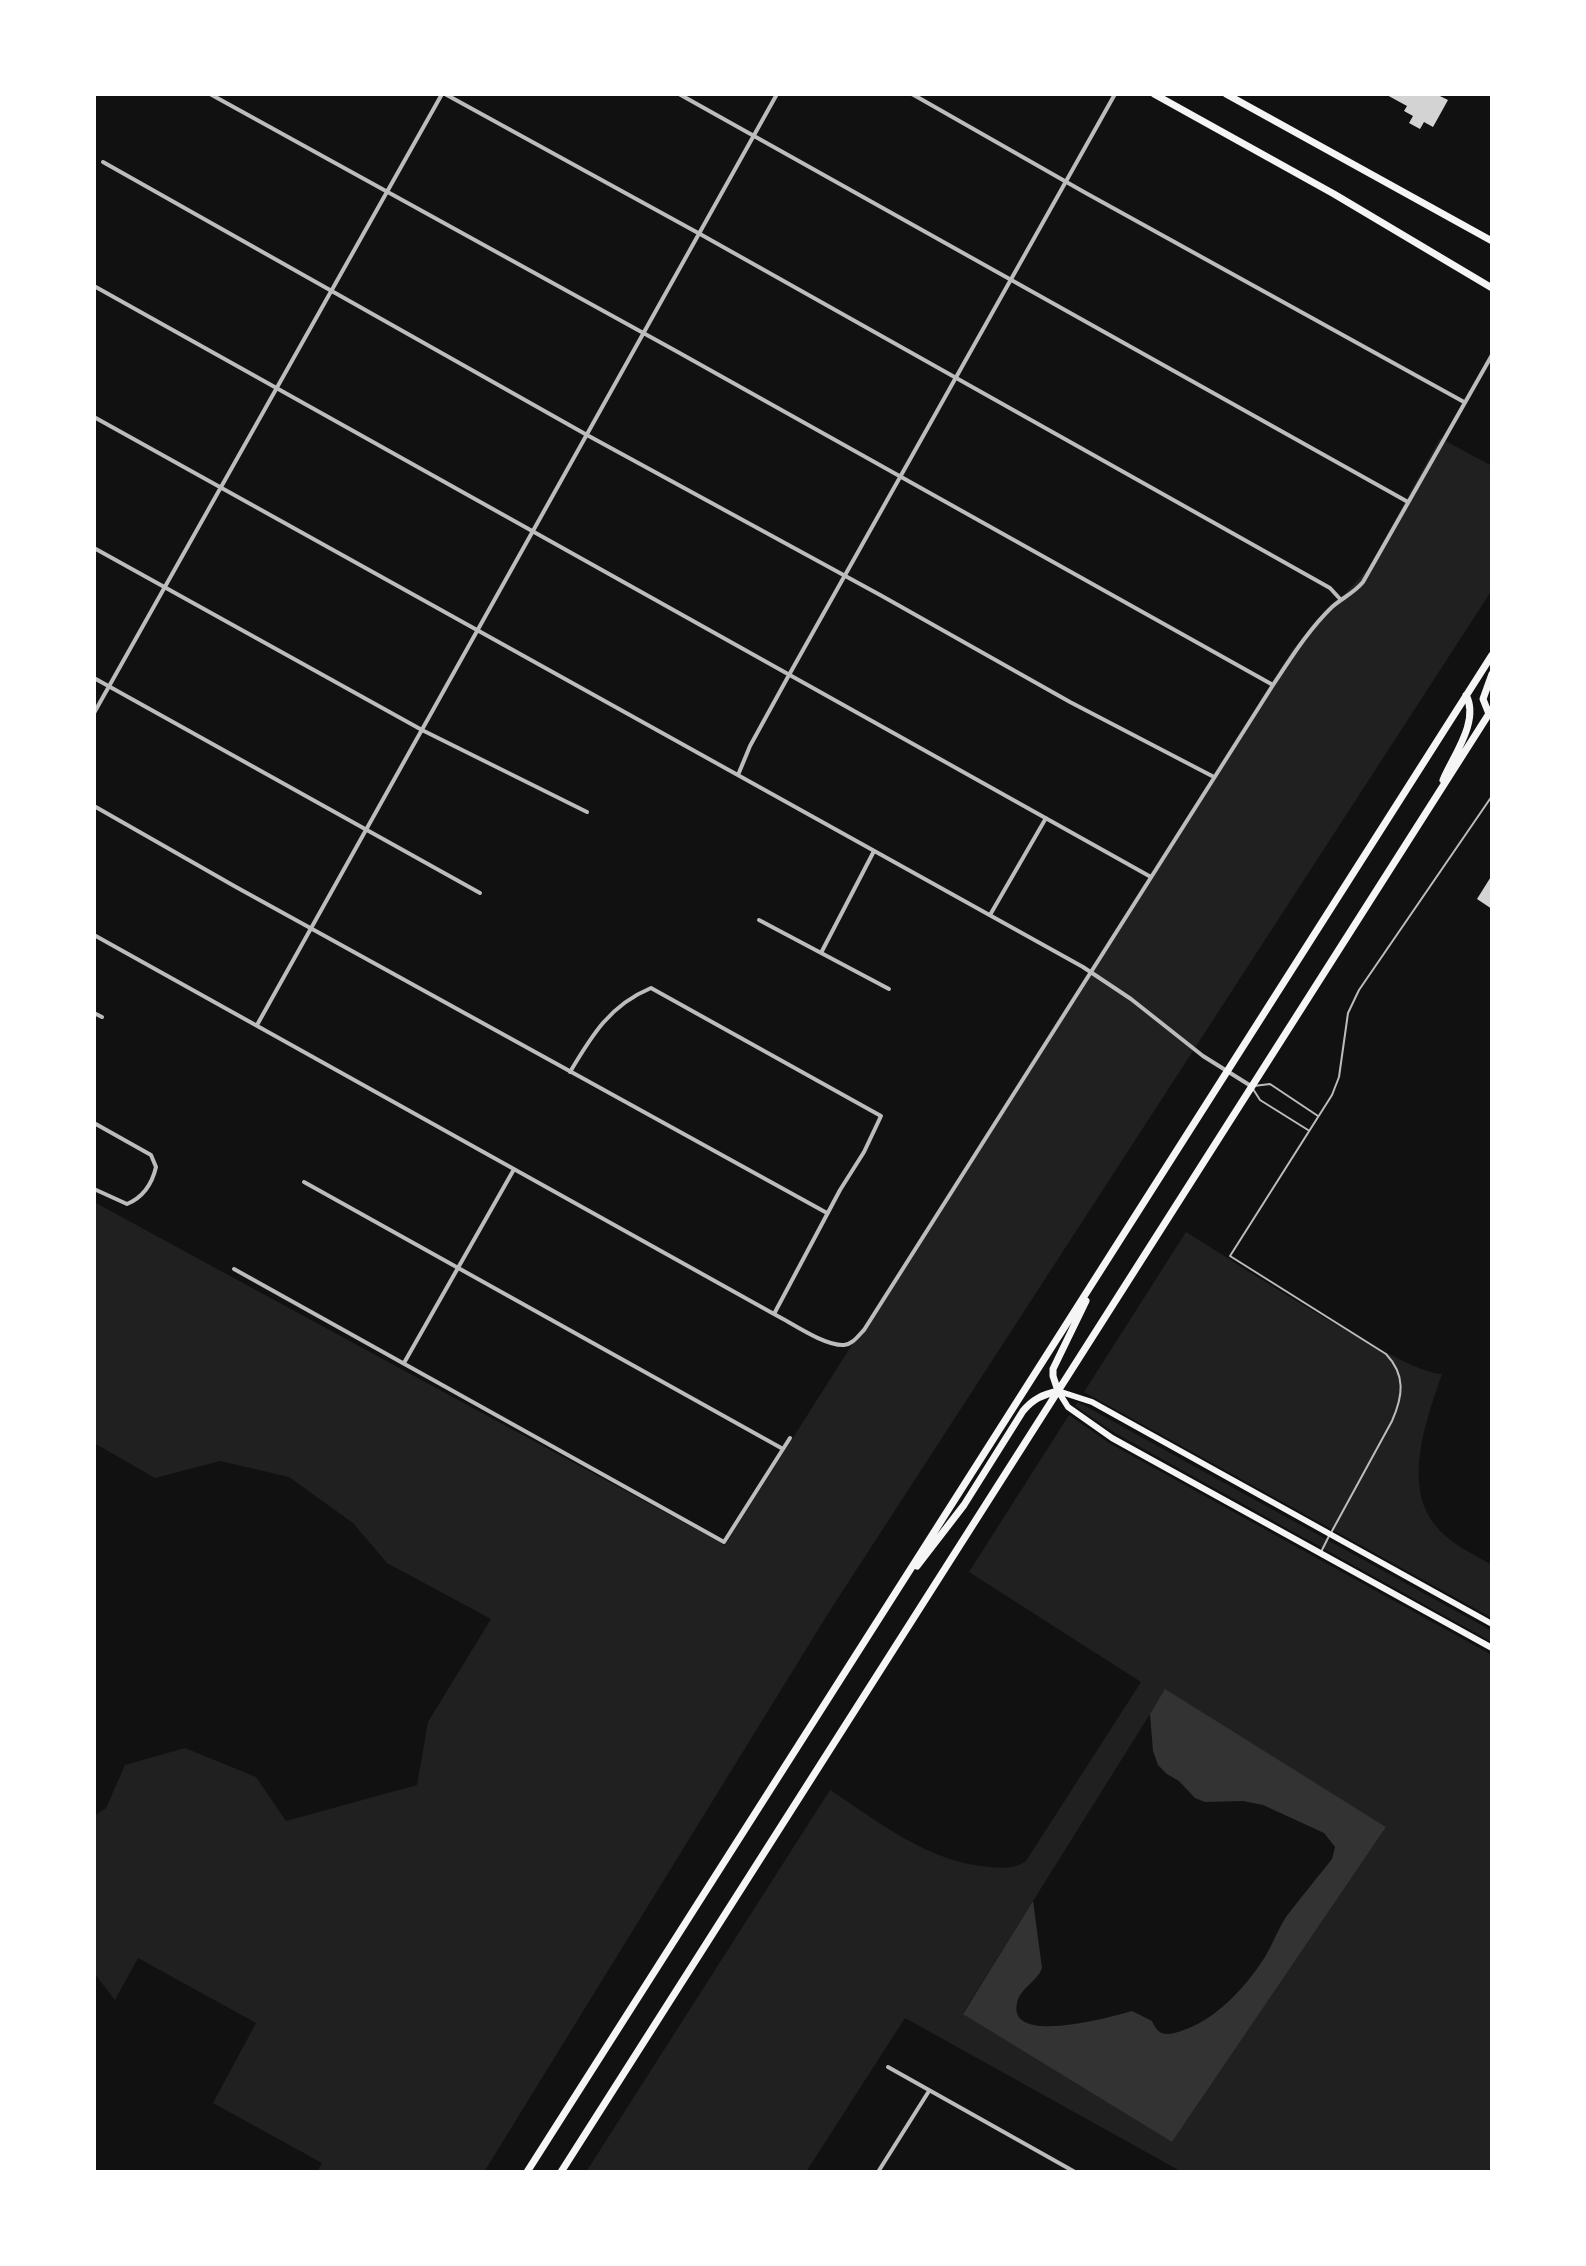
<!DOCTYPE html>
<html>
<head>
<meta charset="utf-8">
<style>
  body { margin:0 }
  #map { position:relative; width:1586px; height:2266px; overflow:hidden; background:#111; font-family:"Space Grotesk",sans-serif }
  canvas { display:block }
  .frame { position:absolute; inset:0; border:96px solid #fff; pointer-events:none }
</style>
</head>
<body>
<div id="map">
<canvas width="1586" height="2266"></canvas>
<div class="frame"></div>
</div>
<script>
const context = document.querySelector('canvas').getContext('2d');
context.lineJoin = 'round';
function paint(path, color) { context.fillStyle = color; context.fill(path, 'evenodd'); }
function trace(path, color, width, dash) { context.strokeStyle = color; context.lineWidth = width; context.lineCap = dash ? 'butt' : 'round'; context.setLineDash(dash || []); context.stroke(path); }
paint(new Path2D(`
  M1440,438L1492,466V590L829,1612L484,2172H317L322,2163L213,2103L256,2023L138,1958L115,2000L94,1973V1816L106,1808L125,1765L185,1748L256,1777L286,1821L417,1785L428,1722L491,1619L387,1563L353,1523L289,1477L220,1461L155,1478L94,1443V1202L725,1545L1293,649L1369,568Z
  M1186,1232C1227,1257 1408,1376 1442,1374C1427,1418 1402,1484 1435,1525C1449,1543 1473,1554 1492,1565V1618L1084,1392Z
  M1078,1402L1492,1631V1642L1115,1433L1075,1406Z
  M1069,1415L1109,1443L1492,1655V2172H1182L905,2018L806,2172H586L830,1790C879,1822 929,1863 990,1867C1004,1868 1015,1869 1026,1861L1141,1682L969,1572ZM1165,1690L1386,1827L1172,2142L963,2013Z`), '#202020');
paint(new Path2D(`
  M1165,1689L1386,1827L1172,2142L963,2014L1033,1901L1042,1968C1037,1982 1020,1988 1017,2003C1007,2047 1114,2016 1132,2011L1152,2021C1158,2036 1166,2036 1181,2031C1214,2021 1244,1989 1263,1960C1272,1946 1277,1931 1286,1917C1301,1897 1317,1878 1332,1859L1335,1847L1324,1833L1263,1805L1243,1801L1205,1802L1195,1798L1179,1781L1167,1774L1158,1765L1153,1751L1150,1714Z`), '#333');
paint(new Path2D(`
  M1385,94H1436L1448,100L1433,127L1424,122L1420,129L1409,123L1413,116L1404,111L1407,106Z
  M1492,875V909L1477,899Z`), '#d3d3d3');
trace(new Path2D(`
  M1254,1086L1270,1084L1318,1116
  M1253,1089L1260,1100L1308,1130
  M1332,1531L1392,1421C1403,1396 1406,1375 1386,1354L1230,1256L1332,1095L1339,1077L1348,1013L1359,990L1492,796
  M1321,1552L1329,1536`), '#bcbcbc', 2);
trace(new Path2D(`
  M210,94L676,351L1273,685
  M445,94L700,234L1330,588L1341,600
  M679,94L1408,502
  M912,94L1084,192L1464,402
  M103,162L587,435L882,596L1070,702L1214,777
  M94,286L1151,877
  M94,417L1083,967L1131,999L1203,1056L1251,1086
  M94,548L422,730L587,812
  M94,678L480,893
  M94,713L442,94
  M738,775L750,746L789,675L1115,94
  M94,806L236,887L827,1213
  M990,915L1046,818
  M759,920L889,989
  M94,935L774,1314C792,1323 824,1346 844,1345C853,1344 858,1336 864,1330L1273,685C1291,658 1309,629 1332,607C1342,598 1354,593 1363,582L1492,355
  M821,953L874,851
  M94,1013L102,1017
  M257,1025L777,94
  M570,1072C592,1035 610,1005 651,988L881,1116L864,1152L840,1190L774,1314
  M94,1123L151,1155L156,1167C152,1184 144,1197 127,1204L94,1189
  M304,1182L783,1449
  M234,1269L724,1542L790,1438
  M404,1363L513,1171
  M888,2067L1075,2172
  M878,2172L929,2091`), '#bcbcbc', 4);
trace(new Path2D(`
  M1058,1391L1068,1407L1112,1438L1492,1648
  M1058,1391L1092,1402L1492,1624`), '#f5f5f5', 6);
trace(new Path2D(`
  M1154,94L1334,194L1492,288
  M1226,94L1492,241
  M1489,714L1483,699L1492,674
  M1443,780C1453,756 1480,721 1466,695
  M1058,1391L1053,1376V1369L1086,1301
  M917,1566L964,1505L1023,1411C1033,1399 1042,1395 1058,1391
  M527,2172L1492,655
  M561,2172L1492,709`), '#f5f5f5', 7);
</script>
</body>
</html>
